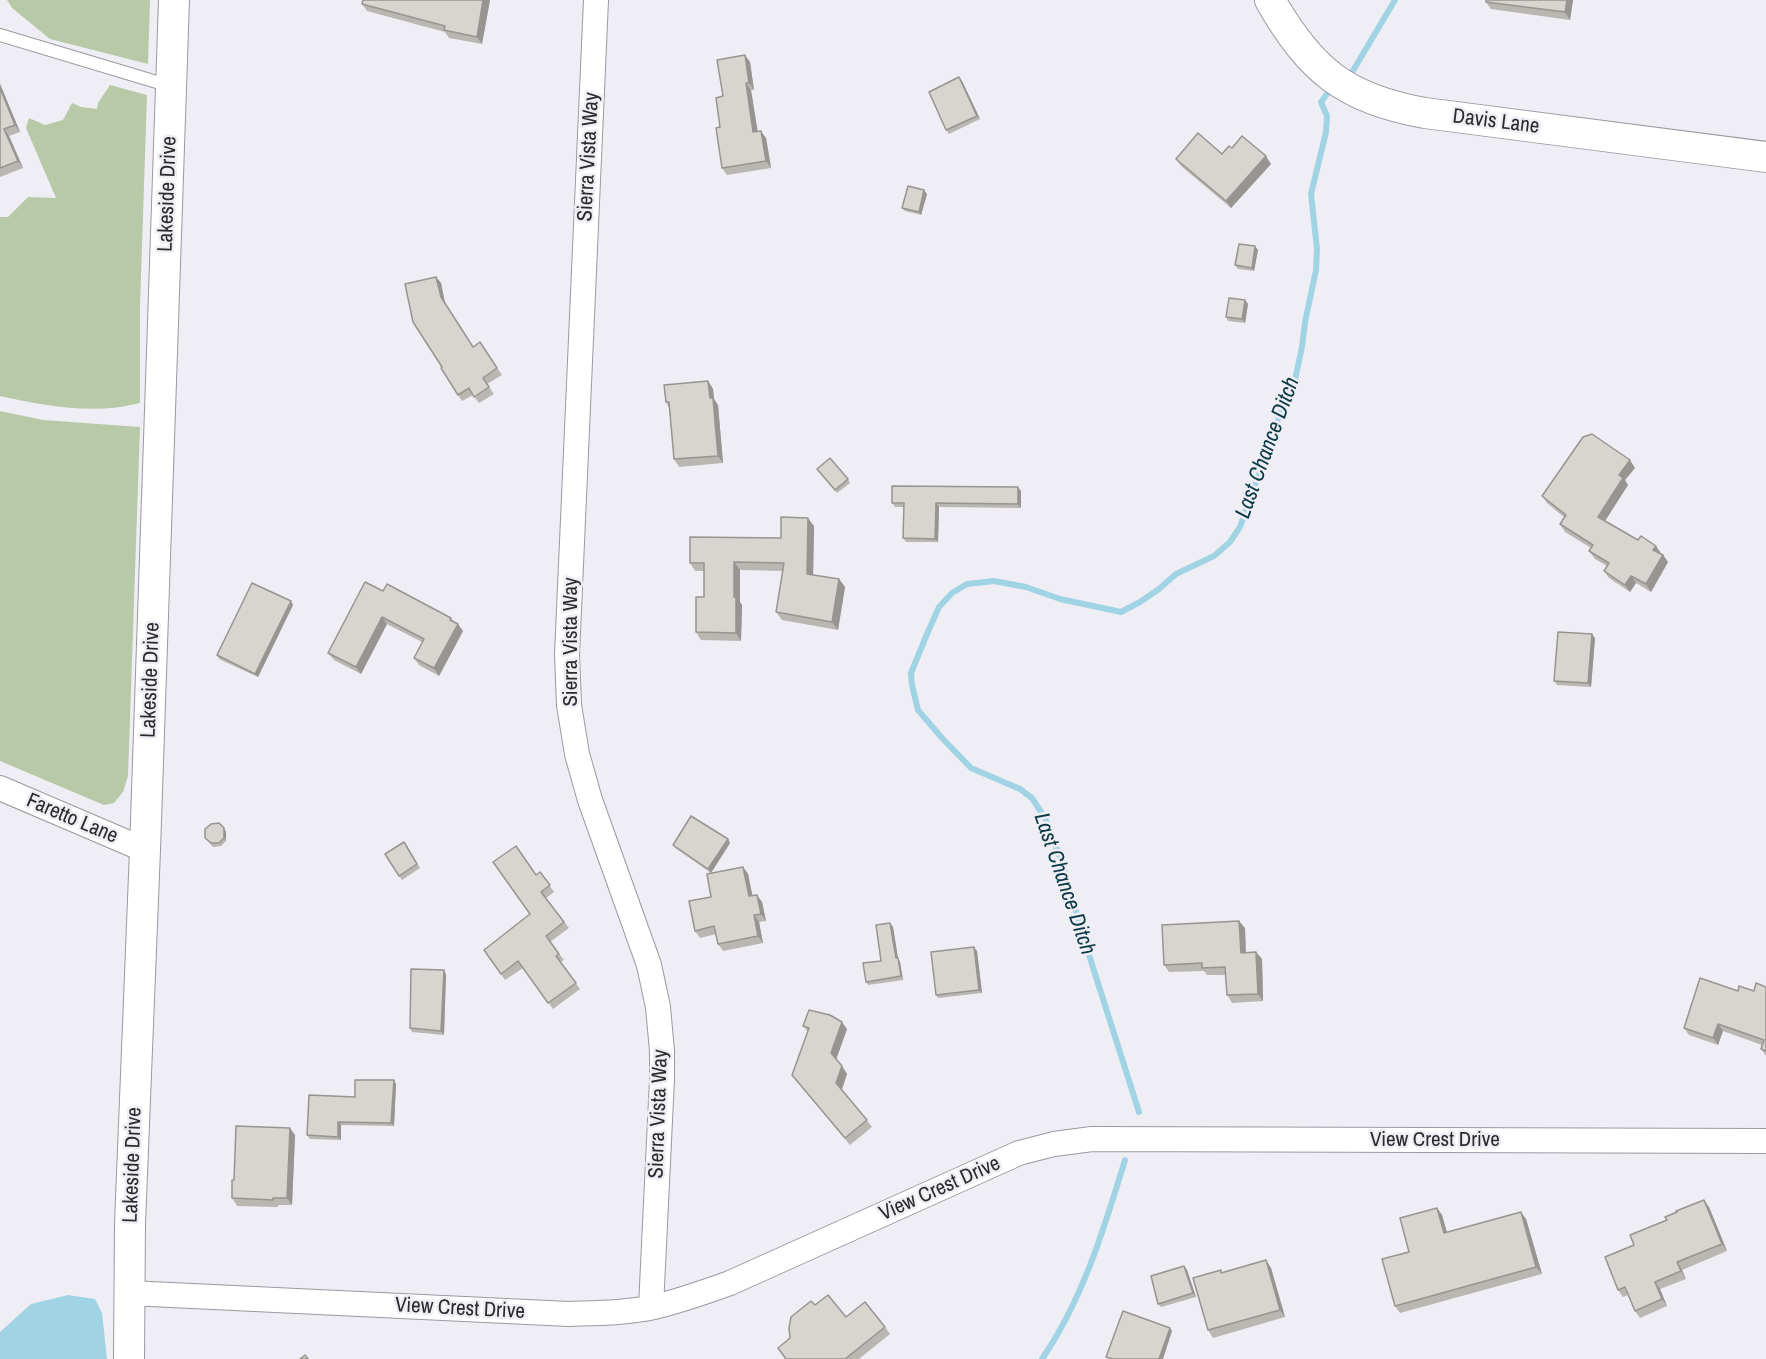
<!DOCTYPE html>
<html>
<head>
<meta charset="utf-8">
<style>
  body { margin:0 }
  canvas { display:block; background:#efeef4 }
</style>
</head>
<body>
<canvas width="1766" height="1359"></canvas>
<script>
const context = document.querySelector('canvas').getContext('2d');
context.lineJoin = 'round';
function paint(path, color) { context.fillStyle = color; context.fill(path, 'evenodd'); }
function trace(path, color, width, dash) { context.strokeStyle = color; context.lineWidth = width; context.lineCap = dash ? 'butt' : 'round'; context.setLineDash(dash || []); context.stroke(path); }
function drawText(font, color, halo, rows, align = 'center') {
  context.font = font + ' "Archivo Narrow",sans-serif'; context.lineWidth = 5; context.setLineDash([]); context.textBaseline = 'middle'; context.strokeStyle = halo; context.fillStyle = color; for (const [text, x, y, turn = 0] of rows) {
    context.save(); context.translate(x, y); context.rotate((+turn || 0) * Math.PI / 180); context.textAlign = isNaN(turn) ? turn : align; if (halo) context.strokeText(text, 0, 0); context.fillText(text, 0, 0); context.restore();
  }
}
paint(new Path2D(`
  M7,0H150L148,64L50,39L12,8Z
  M110,85L147,95L140,306V403C95,415 45,406 0,396V217H8L28,197L56,198L26,128L29,118L45,125L63,120L72,103L81,107L97,109L98,103Z
  M0,411L43,420L140,427L128,776L123,792L114,803L104,805L0,761Z`), '#b7c9a7');
paint(new Path2D(`
  M68,1295L95,1299L102,1313L107,1359H0V1332L31,1304Z`), '#a0d3e4');
trace(new Path2D(`
  M1351,74L1395,0
  M1139,1112L1082,933L1063,865L1045,818L1032,798L1020,789L971,768L942,738L918,710L912,685L911,673L927,634L939,607L952,593L967,584L994,581L1026,587L1060,599L1121,612L1140,602L1159,589L1176,574L1214,556L1230,542L1240,527L1280,414L1295,380L1302,347L1305,322L1316,270L1317,249L1311,194L1326,132L1327,116L1321,102L1327,94
  M1042,1359C1083,1299 1104,1229 1125,1160`), '#a0d3e4', 6);
const service = new Path2D(`
  M0,35L170,86`);
const minor = new Path2D(`
  M596,0L567,655L569,705L577,754L590,800L649,965L658,1007L662,1051V1079L651,1307
  M0,788L145,850
  M129,1293L569,1314C597,1313 626,1313 654,1307C680,1301 705,1292 730,1283L1019,1153L1054,1144L1092,1139L1766,1141`);
const tertiary = new Path2D(`
  M1270,0C1310,70 1345,99 1425,113L1766,157
  M129,1359L130,1224L145,850L174,0`);
trace(service, '#9a999f', 14);
trace(minor, '#9a999f', 26);
trace(tertiary, '#9a999f', 32);
trace(service, '#fff', 12);
trace(minor, '#fff', 24);
trace(tertiary, '#fff', 30);
paint(new Path2D(`
  M363,0H490L482,44L449,38L445,32L367,11L362,4Z
  M1486,0H1573L1570,20L1491,9L1486,2Z
  M750,62L754,90H751L757,131L766,138L771,168L727,175L722,168L720,127Z
  M962,81L980,119L949,134L946,130Z
  M0,84L20,132L9,136L23,168L0,177Z
  M1232,148L1271,164L1231,208L1181,166L1176,159L1222,154Z
  M927,194L921,215L905,211L902,208Z
  M1258,250L1254,271L1238,269L1235,265Z
  M436,277L441,283L445,303L473,347L480,342L502,375L487,384L494,394L479,403L473,395L462,401L441,368L442,367Z
  M1245,300L1248,304L1245,323L1228,321L1226,317Z
  M708,381L713,389L714,399L718,405L723,463L679,467L674,459L669,408L666,402Z
  M1635,468L1625,480L1628,485L1605,521L1663,555L1668,562L1651,592L1636,583L1630,592L1609,578L1604,571L1607,566L1595,559L1589,551L1591,548L1565,532L1560,524L1565,518L1547,503L1542,496Z
  M820,473L848,479L850,483L837,493Z
  M1018,487L1021,491V508L939,507L938,542H906L903,538L904,507H895L892,503Z
  M814,526L813,575L839,579L845,587L838,630L782,620L776,612L783,571L740,570V602L742,605L741,641L701,640L696,632L704,597V571H695L690,563L781,538Z
  M383,591L451,618L463,631L439,676L419,665L414,658L422,642L387,624L361,674L334,660L328,653Z
  M293,605L258,677L219,659L217,655Z
  M1595,638L1591,687L1557,685L1554,681Z
  M224,828L226,832V841L221,846L213,847L205,838Z
  M728,839L730,843L711,873L675,848L673,845Z
  M404,842L420,868L402,880L399,876Z
  M743,867L748,874L752,895L762,902L766,921L759,922L763,943L723,951L718,944L716,934L700,938L695,931L711,897Z
  M540,872L554,892L546,898L569,928L550,942L564,960L560,962L580,989L553,1009L523,968L505,980L484,950L530,914L536,875Z
  M893,927L898,958L900,962L903,980L868,985L866,982L881,961Z
  M1245,928L1246,953L1256,952L1262,959L1263,1001L1232,1003L1227,995L1226,975H1207L1204,971L1169,972L1164,965Z
  M977,951L982,993L938,998L936,995Z
  M446,974L444,1035L412,1032L410,1028Z
  M1766,987V1056L1761,1049L1762,1045L1723,1031L1718,1045L1689,1035L1684,1028L1738,991H1754Z
  M803,1026L847,1029L836,1059L847,1074L842,1090L872,1127L850,1145L792,1075L808,1032Z
  M396,1084L394,1126L341,1125V1140L310,1139L307,1135L355,1097Z
  M295,1135L292,1205H278V1207L237,1206L232,1198L234,1180Z
  M1709,1207L1727,1251L1682,1270L1686,1279L1660,1289L1667,1306L1640,1318L1635,1311L1628,1295L1623,1297L1618,1290L1634,1245Z
  M1437,1208L1442,1215L1447,1232L1526,1219L1542,1274L1400,1313L1395,1306L1409,1252Z
  M1266,1260L1271,1268L1285,1317L1213,1338L1208,1330L1222,1273Z
  M1184,1266L1187,1270L1196,1297L1161,1307L1158,1304Z
  M846,1317L885,1327L890,1334L859,1359H785L778,1348L790,1338Z`), '#bab6b2');
paint(new Path2D(`
  M483,0H490L482,44L477,37Z
  M1567,0H1573L1570,20L1565,12Z
  M745,55L750,62L754,90L749,83Z
  M959,77L962,81L980,119L977,116Z
  M746,83L751,90L759,139L753,132Z
  M0,84L20,132L15,125L0,88Z
  M4,129L9,136L23,168L18,161Z
  M761,131L766,138L771,168L766,161Z
  M1266,156L1271,164L1231,208L1226,201Z
  M924,190L927,194L921,215L919,212Z
  M1255,246L1258,250L1254,271L1252,268Z
  M436,277L441,283L445,303L441,297Z
  M1245,300L1248,304L1245,323L1242,319Z
  M708,381L713,389L714,399L718,405L723,463L718,456Z
  M1630,460L1635,468L1625,480L1628,485L1603,524L1598,517L1619,475Z
  M1018,487L1021,491V508L1018,504Z
  M936,503L939,507L938,542L935,539Z
  M808,518L814,526L813,582L807,574Z
  M1656,546L1661,553L1653,550Z
  M1663,555L1668,562L1651,592L1646,584Z
  M734,562L740,570V602L742,605L741,641L736,633L734,597Z
  M1631,576L1636,583L1630,592L1625,585Z
  M839,579L845,587L838,630L832,622Z
  M291,601L293,605L258,677L255,674Z
  M382,617L387,624L361,674L356,667Z
  M458,624L463,631L439,676L434,668Z
  M1592,634L1595,638L1591,687L1588,683Z
  M224,828L226,832V841L224,838Z
  M728,839L730,843L711,873L708,869Z
  M743,867L748,874L754,903L749,896Z
  M757,895L762,902L766,921L761,914Z
  M754,915L759,922L763,943L758,936Z
  M1239,921L1245,928L1246,960L1241,953Z
  M890,923L893,927L898,958L900,962L903,980L901,976L896,958Z
  M974,947L977,951L982,993L979,990Z
  M1256,952L1262,959L1263,1001L1258,994Z
  M444,970L446,974L444,1035L441,1031Z
  M842,1022L847,1029L836,1060L831,1053Z
  M1718,1024L1723,1031L1718,1045L1713,1038Z
  M842,1066L847,1074L841,1091L836,1083Z
  M394,1080L396,1084L394,1126L391,1123Z
  M338,1122L341,1125V1140L338,1137Z
  M290,1128L295,1135L292,1205L287,1198Z
  M1704,1200L1709,1207L1727,1251L1722,1244Z
  M1437,1208L1442,1215L1449,1240L1444,1233Z
  M1521,1212L1526,1219L1542,1274L1536,1267Z
  M1266,1260L1271,1268L1285,1317L1280,1310Z
  M1677,1262L1682,1270L1686,1279L1681,1271Z
  M1184,1266L1187,1270L1196,1297L1193,1293Z
  M1655,1282L1660,1289L1667,1306L1662,1299Z
  M1170,1328L1172,1331L1163,1359H1159Z`), '#979491');
const building = new Path2D(`
  M363,0H483L477,37L444,30L445,26L362,4Z
  M1486,0H1567L1565,12L1486,2Z
  M745,55L749,83H746L753,132L761,131L766,161L722,168L716,128L720,127L716,98L723,96L717,60Z
  M959,77L977,116L946,130L929,92Z
  M0,88L15,125L4,129L18,161L0,168Z
  M1198,133L1222,154L1229,146L1232,148L1242,136L1266,156L1226,201L1176,159Z
  M908,186L924,190L919,212L902,208Z
  M1239,244L1255,246L1252,268L1235,265Z
  M436,277L441,297L473,347L480,342L497,368L483,378L489,387L474,397L469,388L458,395L441,368L442,367L413,322L405,284Z
  M1229,298L1245,300L1242,319L1226,317Z
  M708,381L710,398H713L718,456L674,459L669,402H666L664,385Z
  M1592,434L1630,460L1619,475L1623,478L1598,517L1638,540L1641,536L1656,546L1653,550L1663,555L1646,584L1631,576L1625,585L1604,571L1609,563L1589,551L1593,545L1560,524L1566,515L1542,496L1583,437Z
  M830,458L848,479L835,490L817,469Z
  M892,486L1018,487V504L936,503L935,539L903,538L904,503H892Z
  M781,517L808,518L807,574L839,579L832,622L776,612L784,563L734,562V597H736V633L696,632V597H704V563H690V537L781,538Z
  M365,582L383,591L387,584L451,618L450,620L458,624L434,668L414,658L424,639L382,617L356,667L328,653Z
  M252,583L291,601L255,674L217,655Z
  M1558,632L1592,634L1588,683L1554,681Z
  M691,816L728,839L708,869L673,845Z
  M219,823L224,828V838L219,843H211L205,838V829L211,824Z
  M404,842L417,864L399,876L385,854Z
  M516,846L536,875L540,872L550,885L541,892L564,922L546,936L559,954L556,956L576,983L548,1003L518,961L501,974L484,950L530,914L493,862Z
  M743,867L749,896L757,895L761,914L754,915L758,936L718,944L714,926L695,931L689,901L711,897L707,874Z
  M1239,921L1241,953L1256,952L1258,994L1227,995L1225,967L1202,968V963L1164,965L1162,925Z
  M890,923L896,958H898L901,976L866,982L863,963L881,961L876,925Z
  M974,947L979,990L936,995L931,952Z
  M411,969L444,970L441,1031L410,1028Z
  M1700,978L1738,991L1739,986L1754,991L1756,983L1766,987V1051L1761,1049L1764,1040L1718,1024L1713,1038L1684,1028Z
  M809,1010L830,1015L842,1022L831,1053L842,1066L836,1083L867,1120L845,1138L792,1075L809,1028L803,1026Z
  M355,1080H394L391,1123L338,1122V1137L307,1135L309,1095L355,1097Z
  M236,1126L290,1128L287,1198H273V1200L232,1198V1180H234Z
  M1704,1200L1722,1244L1677,1262L1681,1271L1655,1282L1662,1299L1635,1311L1625,1287L1618,1290L1605,1257L1634,1245L1630,1235L1667,1220L1665,1217L1677,1212L1676,1211Z
  M1437,1208L1444,1233L1521,1212L1536,1267L1395,1306L1382,1259L1409,1252L1400,1218Z
  M1266,1260L1280,1310L1208,1330L1193,1278L1221,1270V1273Z
  M1184,1266L1193,1293L1158,1304L1151,1276Z
  M828,1295L846,1317L865,1302L885,1327L845,1359H786L778,1348L790,1338L789,1328L791,1317L811,1301L815,1305Z
  M1123,1311L1170,1328L1159,1359H1113L1106,1357Z
  M305,1355L308,1359H300Z`);
paint(building, '#d8d4cf');
trace(building, '#979491', 1.5);
drawText('21px', '#2b2b2d', '#efeef4', [
  ["Davis Lane",1496,122,7],
  ["Sierra Vista Way",589,157,-87],
  ["Lakeside Drive",168,194,-88],
  ["Sierra Vista Way",571,642,-90],
  ["Lakeside Drive",151,680,-88],
  ["Faretto Lane",72,819,23],
  ["Sierra Vista Way",659,1114,-88],
  ["View Crest Drive",1435,1140],
  ["Lakeside Drive",133,1165,-88],
  ["View Crest Drive",940,1189,-24],
  ["View Crest Drive",460,1309,3]
]);
drawText('italic 22px', '#0a3946', '#efeef4', [
  ["Last Chance Ditch",1268,448,-70],
  ["Last Chance Ditch",1064,884,71]
]);
</script>
</body>
</html>
